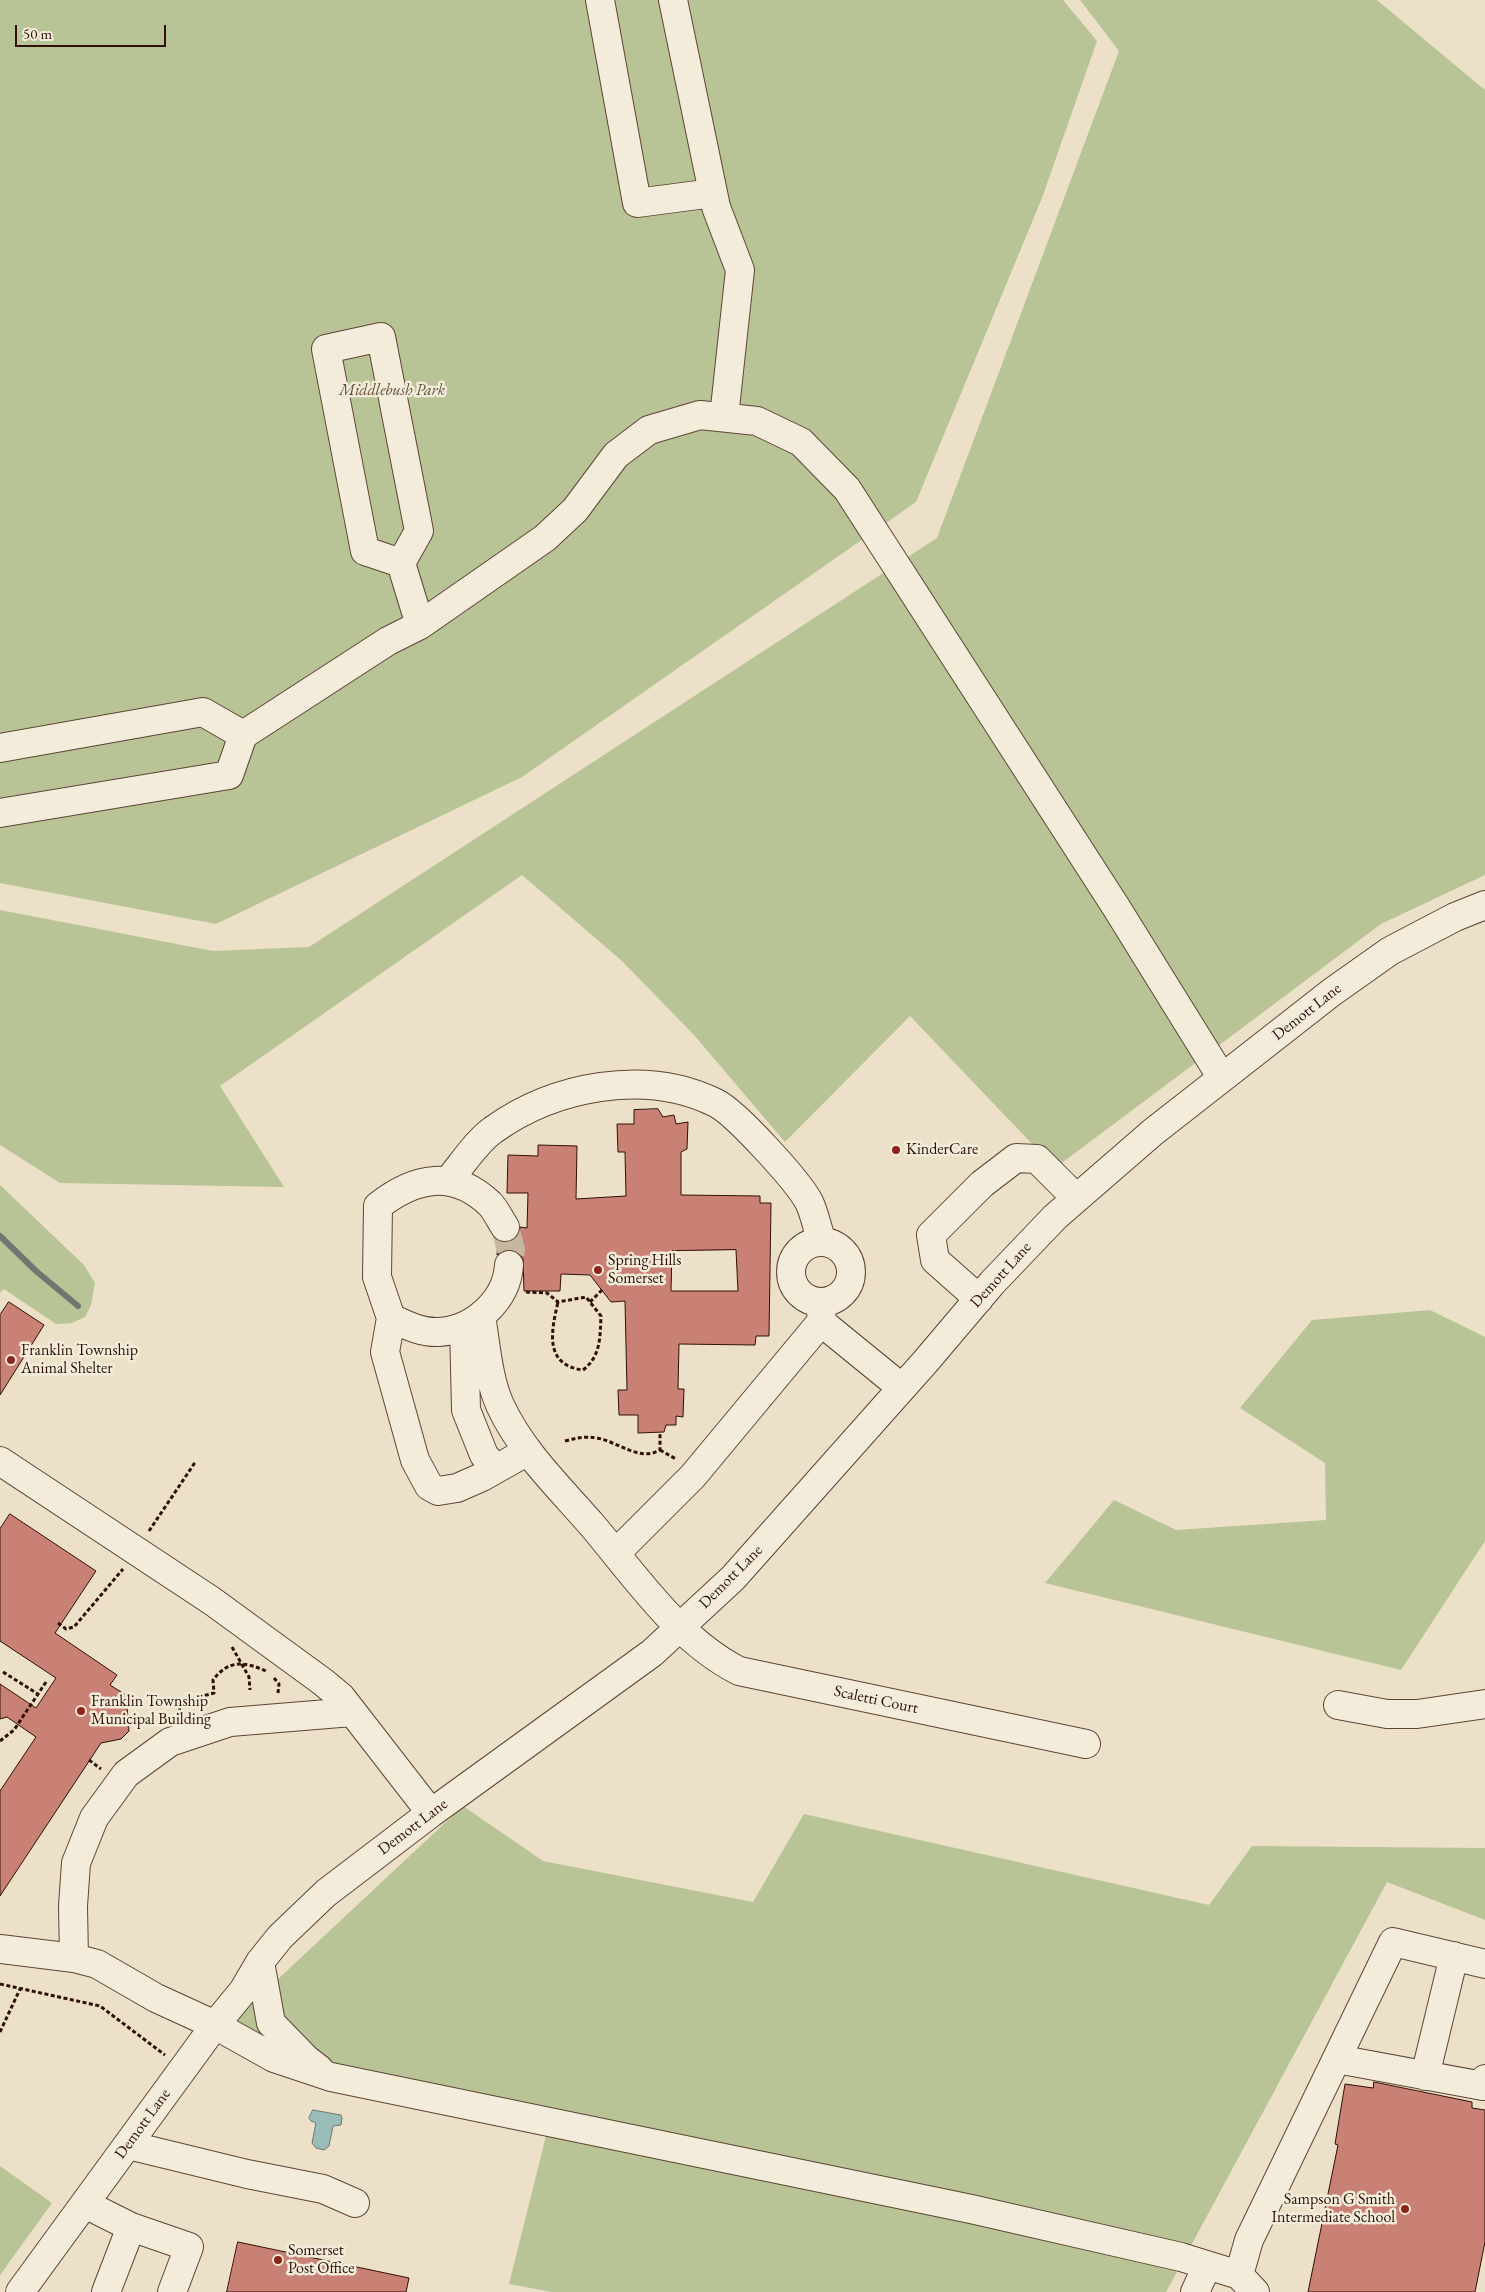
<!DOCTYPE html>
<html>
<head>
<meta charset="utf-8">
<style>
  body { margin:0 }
  #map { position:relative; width:1485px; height:2292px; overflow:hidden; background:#ece1c8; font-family:"EB Garamond",serif }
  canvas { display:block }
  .scale { position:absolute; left:15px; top:25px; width:151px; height:22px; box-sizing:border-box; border:2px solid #300f04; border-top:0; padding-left:6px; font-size:15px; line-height:18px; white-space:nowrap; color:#300f04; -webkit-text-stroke:4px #f3ecdb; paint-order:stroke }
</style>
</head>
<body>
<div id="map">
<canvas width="1485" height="2292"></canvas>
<div class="scale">50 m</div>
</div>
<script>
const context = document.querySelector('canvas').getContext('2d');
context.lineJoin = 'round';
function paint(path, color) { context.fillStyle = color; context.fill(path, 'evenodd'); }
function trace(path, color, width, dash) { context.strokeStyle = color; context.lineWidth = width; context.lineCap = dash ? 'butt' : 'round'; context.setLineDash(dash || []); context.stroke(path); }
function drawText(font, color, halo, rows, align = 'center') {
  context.font = font + ' "EB Garamond",serif'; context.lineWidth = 5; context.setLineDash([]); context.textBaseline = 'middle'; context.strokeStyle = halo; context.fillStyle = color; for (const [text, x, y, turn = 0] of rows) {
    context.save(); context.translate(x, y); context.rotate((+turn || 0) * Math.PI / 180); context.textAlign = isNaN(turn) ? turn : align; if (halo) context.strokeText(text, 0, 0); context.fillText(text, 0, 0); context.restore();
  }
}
paint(new Path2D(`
  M0,0H1063L1097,41L1042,198L916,502L522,777L216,924L0,883Z
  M1080,0H1377L1485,90V875L1381,924L1055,1168L910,1016L785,1142L694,1035L622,961L522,875L220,1086L284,1187L60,1183L0,1145V910L213,951L309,947L937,538L1119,51Z
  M0,1185L84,1265L95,1283L91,1305L85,1317L72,1323L56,1324L4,1289L0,1293Z
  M1430,1310L1485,1337V1541L1401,1670L1045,1583L1114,1500L1176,1530L1326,1520L1325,1463L1240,1408L1312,1320Z
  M463,1806L543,1861L753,1902L804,1814L1209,1905L1252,1846L1485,1848V1920L1387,1882L1166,2292H552L509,2284L551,2116L215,2038Z
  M0,2166L52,2203L0,2275Z`), '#b8c396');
const water = new Path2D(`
  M313,2110L341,2115L342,2118L341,2125L333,2126L329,2146L324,2150L316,2148L312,2143L316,2123L311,2121L309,2118Z`);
paint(water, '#99bdb8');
trace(water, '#6f7770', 1);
trace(new Path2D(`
  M0,1236L36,1271L78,1306`), '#6f7770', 6);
const building = new Path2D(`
  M658,1109L663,1117L674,1115L676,1124L688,1122L687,1149L681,1152V1195L760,1196V1203H771L769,1336H756L755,1345L679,1344L678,1389H684L683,1417L676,1416V1425H666L664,1432L638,1433V1415H619L618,1390H627L625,1301L611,1302L590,1275L561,1274L560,1291H524L523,1259L519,1253L512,1250H504L497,1255L498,1241L506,1243L513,1240L519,1234L520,1227L527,1228L528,1193H507L508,1155L538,1156V1145L577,1146L576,1199L626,1196L625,1152H618L617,1124H634V1110ZM736,1250L738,1291H671L672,1251Z
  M9,1302L44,1325L0,1395V1315Z
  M10,1514L96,1571L55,1633L117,1675L110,1685L126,1695L129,1731L121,1739L101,1743L0,1896V1791L36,1737L7,1717L0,1719V1684L36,1708L56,1678L0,1641V1529Z
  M1374,2082L1472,2102V2108L1485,2110V2242L1475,2292H1308L1338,2145L1335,2144L1345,2084L1373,2088Z
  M238,2242L409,2278L406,2292H227Z`);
paint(building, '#ca8175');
trace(building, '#300f04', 1);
trace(new Path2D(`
  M505,1227L511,1250L509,1265`), '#c6b7a1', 28, [28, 14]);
const minor = new Path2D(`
  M600,0L637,203L713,193
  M673,0L716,207L740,270L724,417
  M401,563L365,551L326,349L381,337L419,531L401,563L420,625L545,538L575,510L616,455L649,430L700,415L757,421L801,442L847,489L1116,907L1222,1078
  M0,748L203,712L243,735
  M0,813L229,775L243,735L388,641L420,625
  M448,1181C461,1166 477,1141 493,1130C554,1086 646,1068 716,1103C736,1113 798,1181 809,1202C815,1214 817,1229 822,1241
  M505,1227C500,1220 496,1210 490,1204C453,1169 415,1177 378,1206L377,1277L391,1318C406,1325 422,1333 439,1332C474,1330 507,1300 509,1265
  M791 1272a30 30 0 1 1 60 0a30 30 0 1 1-60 0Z
  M979,1299L935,1260L931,1235L982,1184L1016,1158L1037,1159L1076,1198
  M481,1316C486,1345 488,1378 500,1405C521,1451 559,1487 592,1525C636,1577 678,1640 739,1671L1086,1744
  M391,1318L385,1352L415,1460L429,1486L438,1491L457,1488L482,1477L528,1451
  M821,1322L902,1388
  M464,1326L466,1410L484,1455L496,1469
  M0,1461L212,1601L323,1682L341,1697L431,1813
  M616,1553L693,1476L821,1322L822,1303
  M1338,1705L1387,1714H1417L1485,1704
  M0,1949L74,1958L97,1964L156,1998L215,2025L274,2058L331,2077L971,2209L1181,2257L1239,2275L1255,2292
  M74,1958L73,1906L76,1863L94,1818L126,1774L170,1742L230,1722L352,1712
  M260,1962L271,2023L306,2059L319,2069
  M1337,2059L1483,2086L1485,2079
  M1425,2076L1454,1956
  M128,2145L247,2174L323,2189L355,2203
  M85,2204L131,2227L189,2247L172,2292
  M1239,2275L1249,2240L1393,1942L1485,1964
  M20,2292L215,2025L243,1991L260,1962L280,1937L326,1893L431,1813L652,1653L733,1578L926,1361L992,1283L1055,1217L1153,1132L1332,992L1390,951L1455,917L1485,905
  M106,2292L131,2227
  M1195,2292L1207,2266`);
trace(minor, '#5f4435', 30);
trace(new Path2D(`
  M526,1292L547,1293L558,1302L586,1297L601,1316C600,1337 601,1356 583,1370C544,1365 551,1332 558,1302
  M590,1302L602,1290
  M565,1441C576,1438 585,1436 597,1438C619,1442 639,1462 660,1450V1432
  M660,1450L676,1459
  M149,1531L196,1461
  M58,1623L66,1629L74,1627L123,1569
  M232,1647L249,1677L250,1690
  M3,1672L38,1694
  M274,1678L279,1684L278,1693
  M178,1716L181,1702L214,1693L213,1680C228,1660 244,1661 266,1671
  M0,1741L14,1730L46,1682
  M89,1760L101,1769
  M0,1984L100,2006L165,2055
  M0,2032L20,1989`), '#300f04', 3, [4, 2.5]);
trace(minor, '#f3ecdb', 28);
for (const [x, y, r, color] of [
  [896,1150,5,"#8f2418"],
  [598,1270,5,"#8f2418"],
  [11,1360,5,"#8f2418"],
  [81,1711,5,"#8f2418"],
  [1405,2209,5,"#8f2418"],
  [278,2260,5,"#8f2418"]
]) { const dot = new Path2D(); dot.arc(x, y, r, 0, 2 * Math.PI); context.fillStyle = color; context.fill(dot); trace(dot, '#f3ecdb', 2); }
drawText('italic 16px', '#604e37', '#f3ecdb', [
  ["Middlebush Park",392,391]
]);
drawText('16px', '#300f04', '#f3ecdb', [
  ["Demott Lane",1307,1012,-38],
  ["Demott Lane",1001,1275,-48],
  ["Demott Lane",731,1577,-45],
  ["Scaletti Court",876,1700,12],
  ["Demott Lane",413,1827,-37],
  ["Demott Lane",143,2124,-54]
]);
drawText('16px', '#300f04', '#f3ecdb', [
  ["KinderCare",906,1150],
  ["Spring Hills",608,1261],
  ["Somerset",608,1279],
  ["Franklin Township",21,1351],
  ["Animal Shelter",21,1369],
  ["Franklin Township",91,1702],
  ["Municipal Building",91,1720],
  ["Sampson G Smith",1395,2200,"right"],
  ["Intermediate School",1395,2218,"right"],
  ["Somerset",288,2251],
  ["Post Office",288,2269]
], 'left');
</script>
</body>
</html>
